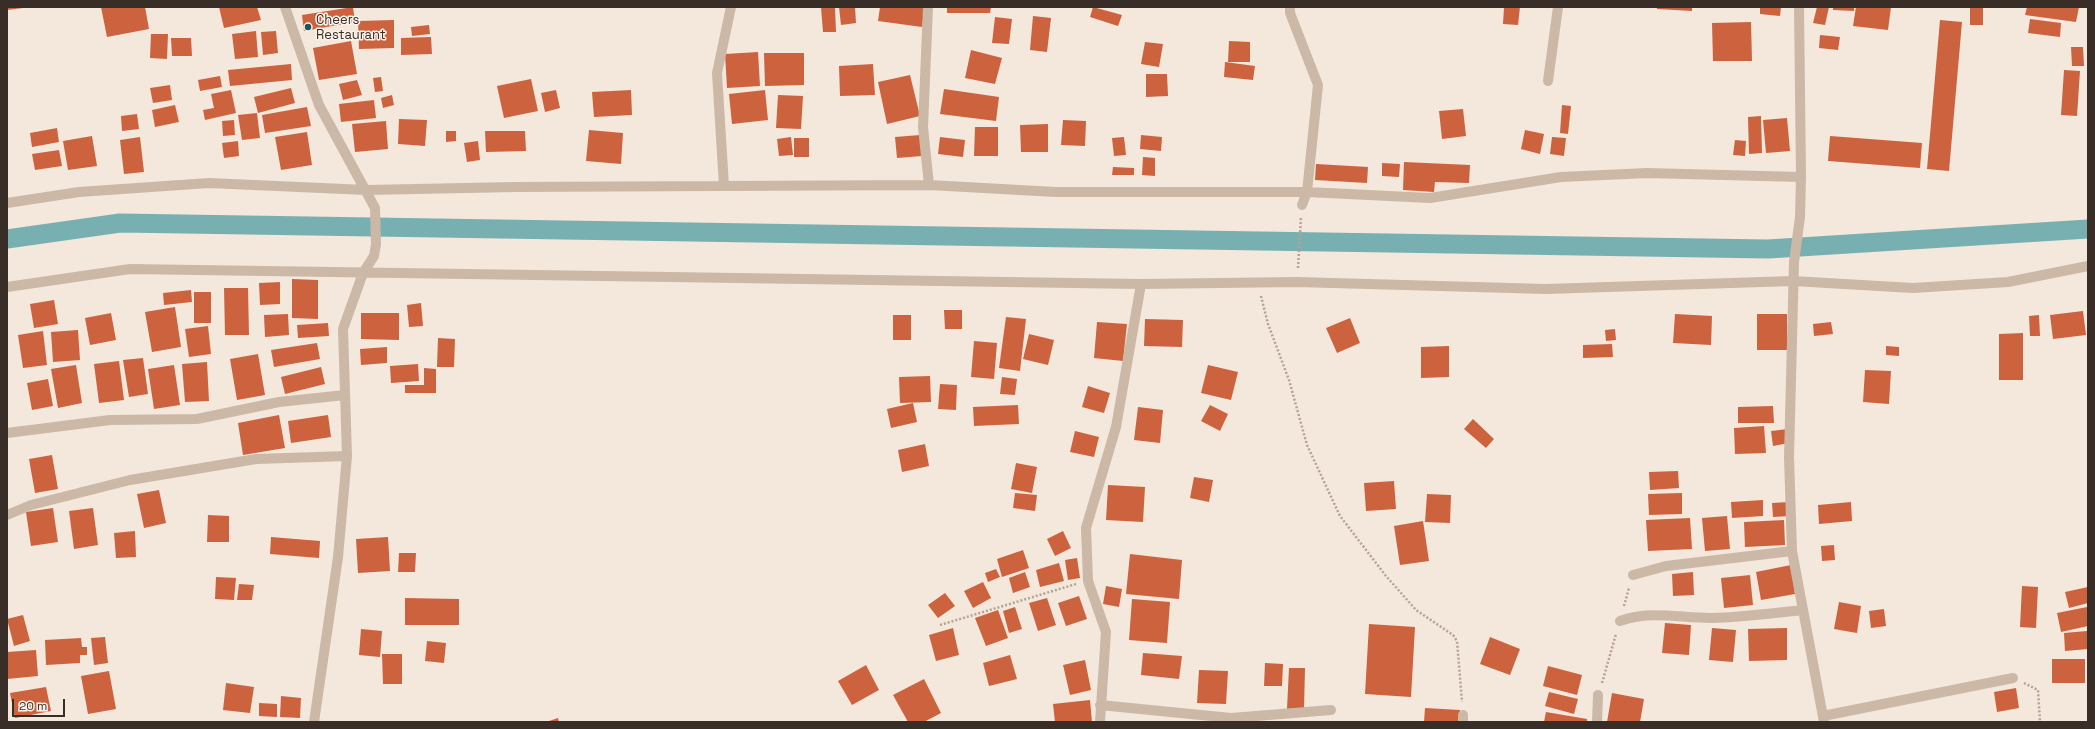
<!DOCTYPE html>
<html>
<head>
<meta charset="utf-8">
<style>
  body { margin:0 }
  #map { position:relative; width:2095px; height:729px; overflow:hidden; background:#f3e8db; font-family:"Space Grotesk",sans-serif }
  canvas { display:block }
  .frame { position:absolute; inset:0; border:8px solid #382d27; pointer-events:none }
  .scale { position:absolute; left:12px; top:699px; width:53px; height:18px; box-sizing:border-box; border:2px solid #382d27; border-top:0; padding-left:5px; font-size:12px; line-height:14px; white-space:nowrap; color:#382d27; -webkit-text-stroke:3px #fbf2e8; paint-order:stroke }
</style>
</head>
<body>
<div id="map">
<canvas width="2095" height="729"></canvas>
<div class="frame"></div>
<div class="scale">20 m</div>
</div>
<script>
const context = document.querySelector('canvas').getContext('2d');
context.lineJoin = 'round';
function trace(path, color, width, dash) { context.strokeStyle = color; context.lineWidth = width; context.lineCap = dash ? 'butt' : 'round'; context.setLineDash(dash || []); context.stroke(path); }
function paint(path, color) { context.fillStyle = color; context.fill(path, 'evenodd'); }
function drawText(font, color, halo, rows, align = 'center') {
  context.font = font + ' "Space Grotesk",sans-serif'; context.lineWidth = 3; context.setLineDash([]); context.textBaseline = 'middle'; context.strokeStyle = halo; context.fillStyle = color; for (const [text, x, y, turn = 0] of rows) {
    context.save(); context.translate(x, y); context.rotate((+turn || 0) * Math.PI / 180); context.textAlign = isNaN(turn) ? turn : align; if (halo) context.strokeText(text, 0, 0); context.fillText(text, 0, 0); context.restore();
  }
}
trace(new Path2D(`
  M7,239L120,223L1768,249L2088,229`), '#78b0b2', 19);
paint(new Path2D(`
  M7,7H23V8L7,10Z
  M101,7H145L149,29L107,37Z
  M219,7H257L261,20L224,28Z
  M353,7L355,22L304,31L302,15Z
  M821,7H835L836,32H823Z
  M839,7H855L856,23L841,25Z
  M880,7H925L922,27L878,21Z
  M947,7H991L990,13H947Z
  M1093,7L1122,15L1118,26L1090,17Z
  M1504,7H1520L1518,25L1503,24Z
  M1657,7H1692V11L1657,9Z
  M1760,7H1781L1780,16L1760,14Z
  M1817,7H1829L1825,25L1813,23Z
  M1833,7H1854V11L1833,10Z
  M1856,7H1891L1888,30L1853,26Z
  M1970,7H1983V25H1970Z
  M2027,7H2079L2076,22L2025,15Z
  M1033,16L1051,18L1047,52L1030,50Z
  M995,17L1012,19L1009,44L992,43Z
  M2030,19L2061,23L2060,37L2028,33Z
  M394,20V48L359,49L358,21Z
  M1940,20L1962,22L1949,171L1927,169Z
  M1751,22L1752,61H1713L1712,23Z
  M429,25L430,34L412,36L411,27Z
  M256,31L258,57L235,59L232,34Z
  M276,31L278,53L263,55L261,32Z
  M151,34H168L167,59L150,58Z
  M1820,35L1840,37L1838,50L1819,48Z
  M431,37L432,54L401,55V38Z
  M171,38H191L192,56H172Z
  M351,41L357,74L319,80L313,48Z
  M1229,41L1250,42V62H1228Z
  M1145,42L1163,44L1159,67L1141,64Z
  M2071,47H2083L2084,66H2072Z
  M971,50L1002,58L995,84L965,78Z
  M758,52L760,86L727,88L725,54Z
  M764,53H804V85L765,86Z
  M1225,62L1255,66L1253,80L1224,77Z
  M291,64L292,80L230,86L228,70Z
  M873,64L875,95L840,96L839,66Z
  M2064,70L2080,71L2077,116L2061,115Z
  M1146,74H1167L1168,96L1146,97Z
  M910,75L920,116L887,124L878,82Z
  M220,76L222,87L200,91L198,80Z
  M381,77L383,91L375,92L373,78Z
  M531,79L538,111L504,118L497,86Z
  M357,80L362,95L343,100L339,84Z
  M170,85L172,100L153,103L150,88Z
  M291,88L295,103L258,113L254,97Z
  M944,89L999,97L996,121L940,114Z
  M231,90L236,113L205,120L203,110L214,108L211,94Z
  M556,90L560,108L545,112L541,93Z
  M631,90L632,115L594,117L592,92Z
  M765,90L768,120L732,124L729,94Z
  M392,95L394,105L383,108L381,98Z
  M778,95L803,96L801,129L776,128Z
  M374,100L376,118L341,122L339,104Z
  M175,105L179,122L155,127L152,110Z
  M1562,105L1571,106L1568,134L1560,133Z
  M307,107L311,126L265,133L262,115Z
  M1463,109L1466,136L1442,139L1439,111Z
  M257,113L260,138L242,140L238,115Z
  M137,114L139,129L122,131L121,116Z
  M1761,116L1762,153L1749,154L1748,117Z
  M1787,118L1790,151L1766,153L1763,120Z
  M399,119L427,120L425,146L398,144Z
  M234,120L235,135L223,136L222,121Z
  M1063,120L1086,121L1085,146L1061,145Z
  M386,121L388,149L355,152L352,124Z
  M1048,124V152H1021L1020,125Z
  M975,127H998V156H974Z
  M57,128L59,142L32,147L30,133Z
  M589,130L623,133L621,164L586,161Z
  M1525,130L1544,134L1540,154L1521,149Z
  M446,131H456V141L446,142Z
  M485,131H525L526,151L486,152Z
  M307,132L312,165L281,170L275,137Z
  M920,135L922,156L897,158L895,137Z
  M1141,135L1162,137L1161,151L1140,149Z
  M92,136L97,166L68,170L63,141Z
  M1830,136L1922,143L1920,168L1828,161Z
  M140,137L144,172L124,174L120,140Z
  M791,137L793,155L779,156L777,139Z
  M940,137L965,140L963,157L938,154Z
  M1124,137L1126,155L1114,156L1112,138Z
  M1552,137L1566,138L1564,156L1550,154Z
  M794,138H809V157H794Z
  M1735,140L1746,141L1745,156L1733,155Z
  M238,141L239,156L224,158L222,143Z
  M478,141L480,160L467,162L464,143Z
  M59,150L62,166L35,170L32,154Z
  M1143,157L1155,158V176L1142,175Z
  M1404,162L1470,165L1469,183L1435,182L1434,192L1403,190Z
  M1382,163L1400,164L1399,177L1382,176Z
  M1316,164L1368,167L1367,183L1315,180Z
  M1113,167L1134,168V175H1112Z
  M292,279L318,280V319L292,318Z
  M280,282V304L260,305L259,283Z
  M224,288H248L249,335H225Z
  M191,290L192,302L164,305L163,293Z
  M194,292H211V323H194Z
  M54,300L58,324L34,328L30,304Z
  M421,303L423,326L409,327L407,305Z
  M175,307L181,347L152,352L145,312Z
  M944,310H962V329H945Z
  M2083,311L2086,335L2053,339L2050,315Z
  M111,313L116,340L90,345L85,318Z
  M361,313H399V340L361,339Z
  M288,314L289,335L265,337L264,315Z
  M1675,314L1712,316L1711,345L1673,343Z
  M1757,314H1787V350H1757Z
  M893,315H911V340H893Z
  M2039,315L2040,336H2030L2029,316Z
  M1006,317L1026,319L1020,371L999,368Z
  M1350,318L1360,343L1337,353L1326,328Z
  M1145,319L1183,320L1182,347L1144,346Z
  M1097,322L1127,324L1123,361L1094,358Z
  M1831,322L1833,334L1814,336L1813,324Z
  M328,323L329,336L298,338L297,325Z
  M208,326L211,354L189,357L185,329Z
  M1615,329L1616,340L1606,341L1605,330Z
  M78,330L80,360L53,362L51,332Z
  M43,331L47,365L23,368L18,335Z
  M2023,333V380H1999V334Z
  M1029,334L1054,340L1048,365L1023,359Z
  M438,338L455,339L454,367H437Z
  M974,341L997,343L994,379L971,377Z
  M317,343L320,359L274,367L271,350Z
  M1612,344L1613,357L1583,358V345Z
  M1449,346V377L1421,378V347Z
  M1886,346L1899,347V356L1886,355Z
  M387,347V363L361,365L360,349Z
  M258,354L265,395L237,400L230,359Z
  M143,358L148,394L129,397L123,360Z
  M119,361L124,400L99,403L94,364Z
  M207,362L209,401L185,402L182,364Z
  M418,364L419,381L391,383L390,366Z
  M76,365L82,403L58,408L51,369Z
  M174,365L180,405L154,409L148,369Z
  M1208,365L1238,372L1231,400L1201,393Z
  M321,367L325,384L285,394L281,377Z
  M424,368L436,369V393H405V385H424Z
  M1865,370L1891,371L1889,404L1863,402Z
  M930,376L931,402L900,403L899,377Z
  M1002,377L1017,379L1015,395L1000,394Z
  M48,379L53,406L32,410L27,383Z
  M940,384L957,385L956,410L938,409Z
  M1088,386L1110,393L1104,413L1082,407Z
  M913,403L917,422L891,428L887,409Z
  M1018,405L1019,424L974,426L973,407Z
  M1210,405L1228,414L1220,431L1201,421Z
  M1773,406L1774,423H1738V407Z
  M1138,407L1163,410L1160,443L1134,440Z
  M279,415L285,448L243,455L238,423Z
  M328,415L331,437L291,443L288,421Z
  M1473,419L1494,439L1486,448L1464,429Z
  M1764,426L1766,453L1735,454L1734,428Z
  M1788,429L1789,443L1773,446L1771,431Z
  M1075,431L1099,437L1094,457L1070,452Z
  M925,444L929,466L902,472L898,450Z
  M52,455L58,489L35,493L29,459Z
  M1016,463L1037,467L1032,493L1011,489Z
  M1678,471L1679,488L1650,490L1649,472Z
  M1194,477L1213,480L1209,502L1190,498Z
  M1394,481L1396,509L1366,511L1364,483Z
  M1108,485L1145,487L1143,522L1106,520Z
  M159,490L166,523L144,528L137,494Z
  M1015,493L1037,495L1035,511L1013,508Z
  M1682,493V514L1649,515L1648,494Z
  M1427,494L1451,495L1450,523L1425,522Z
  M1763,500V516L1732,518L1731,502Z
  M1789,502L1790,516L1773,517L1772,503Z
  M1851,502L1852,521L1819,524L1818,505Z
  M53,508L58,542L31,546L26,512Z
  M93,508L98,545L74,549L69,511Z
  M208,515L229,516V542H207Z
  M1727,516L1730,549L1705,551L1702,518Z
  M1690,518L1692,549L1648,551L1646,520Z
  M1784,520L1785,545L1745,547L1744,522Z
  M1423,521L1429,561L1400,565L1394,526Z
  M135,531L136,557L116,558L114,533Z
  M1063,531L1071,548L1055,556L1047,539Z
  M271,537L320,541L319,558L270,554Z
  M388,537L390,571L358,573L356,539Z
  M1834,545L1835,560L1822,561L1821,546Z
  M1023,550L1029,568L1002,577L997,559Z
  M399,553H416L415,572H398Z
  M1130,554L1182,560L1179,599L1126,594Z
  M1077,558L1080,578L1068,580L1065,560Z
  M1059,563L1064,581L1040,587L1036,570Z
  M1791,565L1795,594L1761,600L1756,572Z
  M996,569L1000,577L988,582L985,573Z
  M1025,572L1030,587L1013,593L1009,578Z
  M1693,572L1694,595L1673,596L1672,574Z
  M1750,575L1753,605L1724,608L1721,578Z
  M216,577L236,578L234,600L215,599Z
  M983,582L991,598L973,608L964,591Z
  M239,584L254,585L252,600H237Z
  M1106,586L1122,589L1119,607L1103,604Z
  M2022,586L2038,587L2036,628L2020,627Z
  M2088,587V603L2069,608L2065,592Z
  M945,593L955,606L938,618L928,605Z
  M1079,596L1087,619L1066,626L1058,603Z
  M405,598L459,599V625H405Z
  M1047,598L1056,625L1038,631L1029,603Z
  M1132,599L1170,602L1167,643L1129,640Z
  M1839,602L1861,606L1857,633L1834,629Z
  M1015,607L1022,629L1009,633L1003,611Z
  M2087,607L2088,626L2061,632L2057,613Z
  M1884,609L1886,626L1871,628L1869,611Z
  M998,610L1008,638L986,646L975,618Z
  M23,615L30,641L14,646L7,619Z
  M1665,623L1691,625L1689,655L1662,653Z
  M1369,624L1415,627L1411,697L1365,694Z
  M953,628L959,655L936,661L929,635Z
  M1712,628L1736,630L1733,662L1709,660Z
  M1787,628V660L1749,661L1748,629Z
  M361,629L382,631L380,657L359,655Z
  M2087,631L2088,649L2065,651L2064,633Z
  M105,637L108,663L94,665L91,638Z
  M1490,637L1520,649L1510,675L1480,664Z
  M81,638L82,647H87V655H80V663L46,665L45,640Z
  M427,641L446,643L444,663L425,661Z
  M36,650L38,676L7,679V652Z
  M1143,653L1182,656L1179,679L1141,675Z
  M382,654H402V684H383Z
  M1010,655L1017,679L989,686L983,663Z
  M2052,659H2085V683H2052Z
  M1085,660L1091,690L1070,695L1063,665Z
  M1265,663L1283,664L1282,686H1264Z
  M866,665L879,690L852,705L838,681Z
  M1548,666L1582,675L1577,695L1543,686Z
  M1289,668H1305L1304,709H1287Z
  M1199,670L1228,671L1226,704L1197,703Z
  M109,671L116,709L88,714L81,676Z
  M924,679L941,713L924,722H908L893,695Z
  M226,683L254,687L250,713L223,710Z
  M46,687L51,711L15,718L10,693Z
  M2016,688L2019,708L1997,712L1994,692Z
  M1549,692L1578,699L1574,714L1545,706Z
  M1612,693L1644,699L1640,722H1607Z
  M281,696L301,698L300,718L280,717Z
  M1090,700L1092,722H1055L1053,704Z
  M259,703L277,704V717L259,716Z
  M1425,708L1460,710V722H1424Z
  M1546,712L1587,719V722H1544Z
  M558,718L559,722H546Z`), '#cd623f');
trace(new Path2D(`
  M1298,268L1301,217
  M1261,296L1268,324L1289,380L1307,445L1340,516L1386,576L1416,610L1453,635L1457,641L1462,702
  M1624,606L1629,588
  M940,625L1076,584
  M1602,683L1616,634
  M2024,683L2038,690L2040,722`), '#b8a190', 2.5, [2, 2]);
trace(new Path2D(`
  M285,7L319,105L375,208L376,244L374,256L363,273L343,329L347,456L338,557L314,722
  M928,7L923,127L929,185
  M1290,7V13L1318,85L1307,192L1302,205
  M1799,7L1801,177L1800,217L1794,262L1789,457L1792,551L1824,722
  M1548,81L1558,7
  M724,186L717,73L731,7
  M7,203L79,192L209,183L366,190L515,187L929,185L1056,192H1307L1430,198L1561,177L1647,173L1801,177
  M7,287L130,269L1141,284L1297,282L1546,289L1793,281L1913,288L2008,282L2088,266
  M7,433L110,420L197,419L279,402L345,395
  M7,515L31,505L130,480L256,459L347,456
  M1633,575L1666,566L1792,551
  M1620,621C1651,610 1679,618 1711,618C1742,617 1773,613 1803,610
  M1100,705L1231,718L1331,710
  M1463,715V722
  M1823,716L2013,678
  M1100,722L1106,632L1088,581L1086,528L1116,427L1141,284
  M1597,722L1598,695`), '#ccb8a6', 10);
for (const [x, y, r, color] of [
  [308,27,4,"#1a575c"]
]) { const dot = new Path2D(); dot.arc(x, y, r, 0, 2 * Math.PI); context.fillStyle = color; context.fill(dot); trace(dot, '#fbf2e8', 1.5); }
drawText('13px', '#382d27', '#fbf2e8', [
  ["Cheers",316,20],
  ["Restaurant",316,35]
], 'left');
</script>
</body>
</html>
